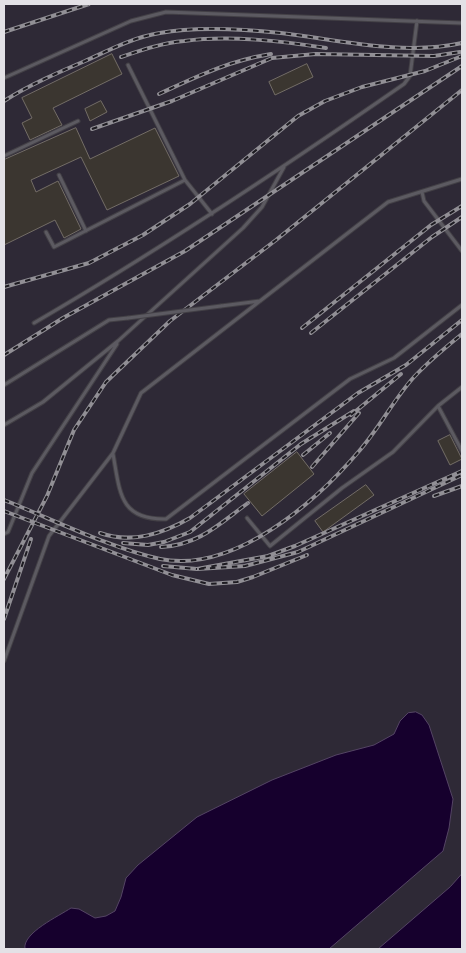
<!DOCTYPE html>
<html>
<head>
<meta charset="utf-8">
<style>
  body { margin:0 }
  #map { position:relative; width:466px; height:953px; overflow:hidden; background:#27242b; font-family:Arial,sans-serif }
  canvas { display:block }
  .frame { position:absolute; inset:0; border:5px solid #e3e1e6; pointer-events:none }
</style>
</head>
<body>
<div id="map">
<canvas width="466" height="953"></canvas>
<div class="frame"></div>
</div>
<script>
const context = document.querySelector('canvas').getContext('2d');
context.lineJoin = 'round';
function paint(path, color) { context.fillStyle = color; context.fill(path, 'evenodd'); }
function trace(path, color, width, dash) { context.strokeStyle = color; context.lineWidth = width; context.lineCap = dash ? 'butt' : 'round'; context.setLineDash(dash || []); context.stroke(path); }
paint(new Path2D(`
  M4,4H462V949H4Z`), '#2e2936');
const water = new Path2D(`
  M416,712L422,715L429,725L453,799L449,828L443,851L329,949H25C22,933 59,916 71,908L79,909L95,918L106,916L115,911L121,897L126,878L138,865L197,817L272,780L336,755L374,745L394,734L400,721L408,713Z
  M462,874V949H378L450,887Z`);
paint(water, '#16002d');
trace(water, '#544464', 1);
const building = new Path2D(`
  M112,54L122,74L53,108L62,125L30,140L22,123L32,118L22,98Z
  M307,64L313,77L275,95L269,82Z
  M101,101L107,112L90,121L85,109Z
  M76,128L90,159L155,128L179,176L107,210L81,157L31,180L36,192L58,181L81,229L64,238L55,220L4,245V160Z
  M450,435L462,459L450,465L438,441Z
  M297,452L314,474L262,516L244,494Z
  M366,485L374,495L323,532L315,521Z`);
paint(building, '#3b3630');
trace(building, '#736d66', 1);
const service = new Path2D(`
  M128,65L185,180L212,214
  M4,78L131,21L166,12L462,23
  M4,156L78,121
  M59,175L86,231
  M422,192L424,201L462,251
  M46,232L54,247L185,180
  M221,306L260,301
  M34,323C161,249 283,168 404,84L410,76L417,21
  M4,385L109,320L128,318
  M438,406L462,451
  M4,425L43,402L118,341L243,228L262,207L284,167
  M113,454C120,492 119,520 166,519L350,379L394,358L462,305
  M247,518L270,546L342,488L393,452L438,406L462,387
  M4,534L8,532L32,473L117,344
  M4,661L49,536L113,453L141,393L388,202L462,179`);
trace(service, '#434046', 5);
trace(service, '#5c5a61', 3);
const rail = new Path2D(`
  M4,32L89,4
  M121,57C142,50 162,43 184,41C230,35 281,41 326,48
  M159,94C198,76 228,61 271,54
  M4,101C29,85 57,73 85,61C109,50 134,37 160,33C198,26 242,29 281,33C340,40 403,56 462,43
  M92,129L172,101L272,58L316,54L434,56L460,52
  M4,287L89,263L143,235L190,204L298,116L325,101L362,87L425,71L462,56
  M302,328L431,225L462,206
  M311,333L432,237L462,217
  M4,355L63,318L185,251L462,66
  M351,415L401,374
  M303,455L330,433
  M312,467L359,413
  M462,471L295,546L268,556L197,569L245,566L298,552L462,475
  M434,496L462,486
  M4,500C52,519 110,548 160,559C234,574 316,502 360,450C380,427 394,399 414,377C429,361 446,347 462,334
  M4,511L172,575L209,584L237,582L253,577L307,555
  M100,533C132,544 162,534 190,518L358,393L406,365L462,320
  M123,543L148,545L164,542L190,532L301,444L354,411
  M161,547C199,545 219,524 248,503
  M163,566L197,569
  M4,579L47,496L74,430L106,382L170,321L276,240L462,90
  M4,619L31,539`);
trace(rail, '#918f95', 4);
trace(rail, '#1d1b21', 2, [5.5]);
const serviceBridge = new Path2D(`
  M128,318L221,306`);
trace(serviceBridge, '#434046', 5, []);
trace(serviceBridge, '#5c5a61', 3);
</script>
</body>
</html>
